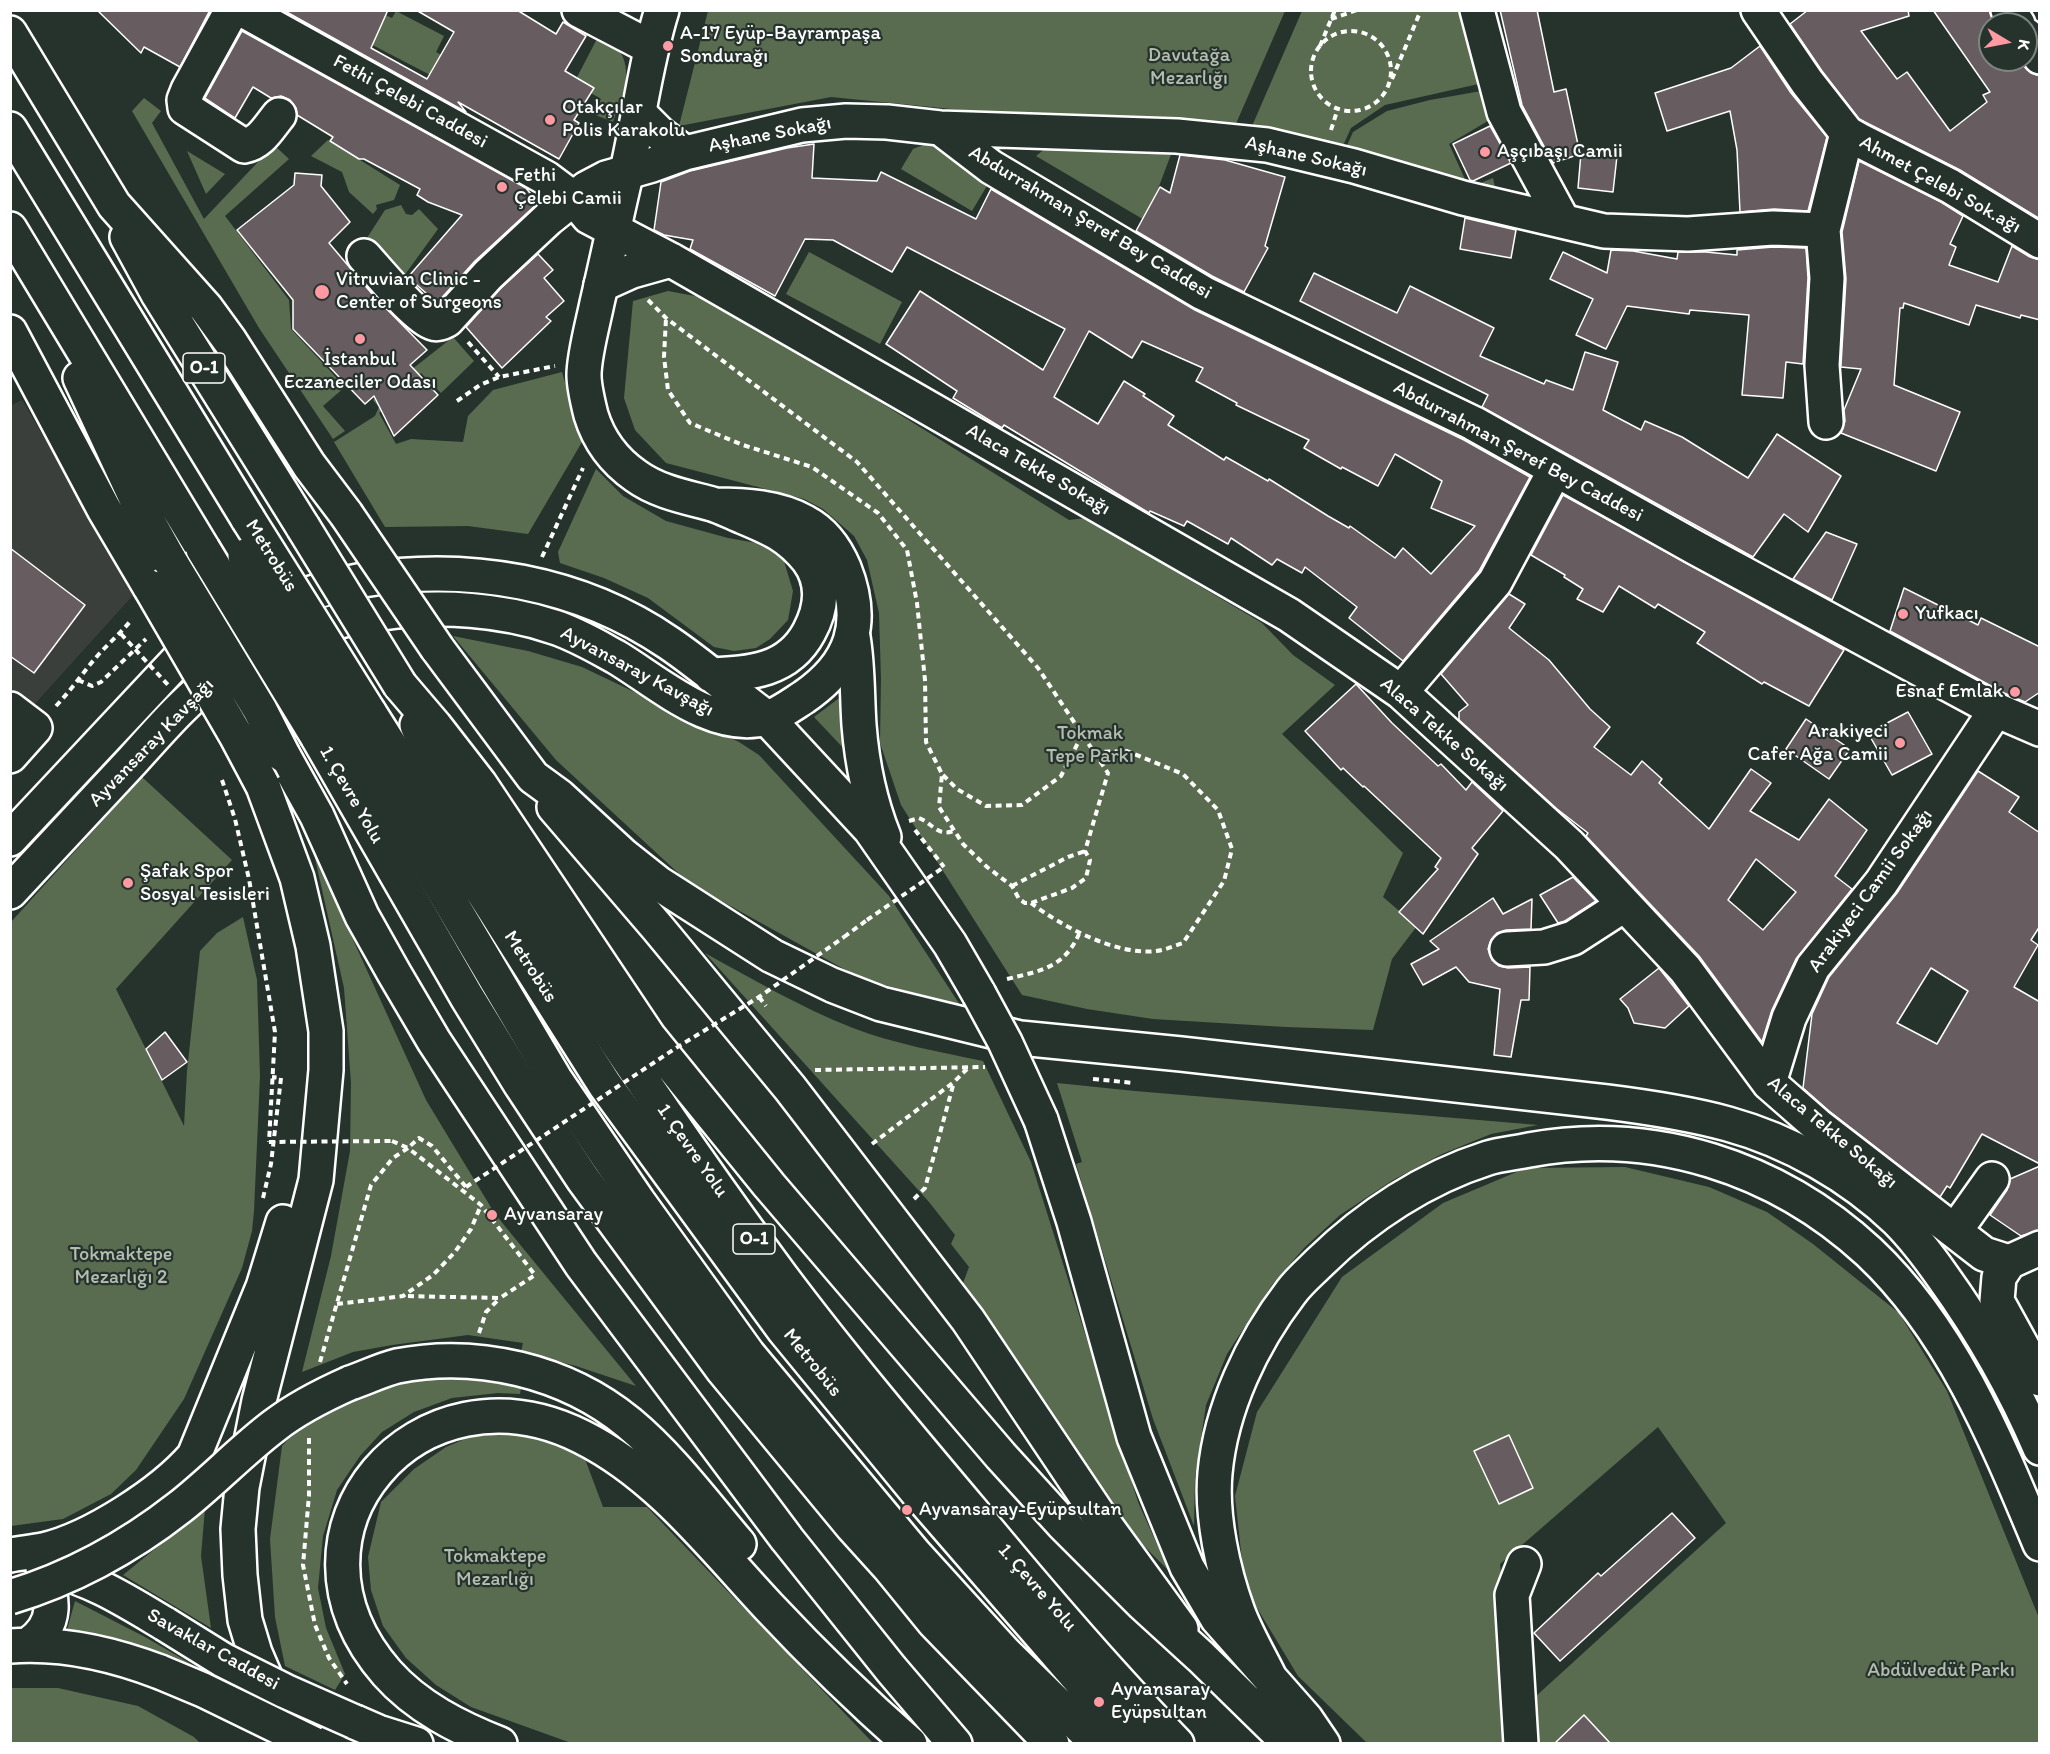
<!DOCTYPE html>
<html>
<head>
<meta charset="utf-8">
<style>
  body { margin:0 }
  #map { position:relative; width:2050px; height:1754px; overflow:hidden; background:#26332d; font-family:Itim,sans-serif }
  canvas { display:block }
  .frame { position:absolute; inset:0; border:12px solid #fff; pointer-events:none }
  .north { position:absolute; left:1978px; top:12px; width:60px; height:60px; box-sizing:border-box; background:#26332d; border:2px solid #7d8581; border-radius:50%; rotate:100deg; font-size:16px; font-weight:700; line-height:24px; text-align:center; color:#fff }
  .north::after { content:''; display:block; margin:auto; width:21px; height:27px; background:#ff9aa2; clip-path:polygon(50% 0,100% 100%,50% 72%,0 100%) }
</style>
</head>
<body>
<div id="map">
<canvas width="2050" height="1754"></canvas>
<div class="frame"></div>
<div class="north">K</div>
</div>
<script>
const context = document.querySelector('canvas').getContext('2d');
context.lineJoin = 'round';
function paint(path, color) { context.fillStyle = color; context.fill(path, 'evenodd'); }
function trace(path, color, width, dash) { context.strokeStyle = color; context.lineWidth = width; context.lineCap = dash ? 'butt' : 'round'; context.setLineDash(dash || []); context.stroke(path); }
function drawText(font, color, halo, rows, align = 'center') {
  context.font = font + ' Itim,sans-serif'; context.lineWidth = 4.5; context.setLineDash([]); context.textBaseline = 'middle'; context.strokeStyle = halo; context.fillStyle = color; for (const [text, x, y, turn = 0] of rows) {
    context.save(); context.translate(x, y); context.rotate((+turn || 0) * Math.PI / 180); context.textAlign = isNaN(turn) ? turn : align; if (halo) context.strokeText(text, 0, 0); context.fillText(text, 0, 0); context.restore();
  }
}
paint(new Path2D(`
  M22,400L136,592L33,706L11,688L10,406Z`), '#3a3f3c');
paint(new Path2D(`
  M377,11L392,18L396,11L444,36L436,52L447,58L436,78L361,39Z
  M708,11H1285L1235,126L1042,118L831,97L679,126Z
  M1302,11H1466L1483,83L1385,105L1351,128L1342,148L1249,133Z
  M600,33C606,38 613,43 618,49C635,70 621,100 613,122L593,114L601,99L574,83Z
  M1487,90L1493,118L1449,144L1469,188L1493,178L1498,201L1345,150L1353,132L1387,111L1430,100Z
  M144,98L161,111L152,123L204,219L274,145L289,159L225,216L289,300L291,329L345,387L323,406L345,431L333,439L259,328L132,111Z
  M943,137L988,184L972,211L901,169L913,149Z
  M328,140L400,185L394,200L376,205L377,209L373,214L349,192L342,172L311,156Z
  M1052,143L1173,149L1146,221L1036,156Z
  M187,151L225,174L206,194Z
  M401,205L406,214L412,215L419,209L438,229L401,280L365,241L385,210Z
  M809,252L902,302L880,344L786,294Z
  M668,291L716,300L1069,520L1095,517L1171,569L1262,623L1293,655L1335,685L1282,734L1403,853L1383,897L1417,926L1392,959L1373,1030L1286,1027L1153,1019L1087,1009L1022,995L901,805L880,743L881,679L879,613L867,560L854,536L823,509L804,499L666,463L635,430L624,398L633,301Z
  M453,337L474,361L441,393L421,373L379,413L396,444L411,439L463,442L468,416L493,390L562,372L582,442L528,534L468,526L385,527L334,442L375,416L379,407L373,400Z
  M596,469L623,496L666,521L728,538L762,544L783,558L793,591L788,620L770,639L756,648L734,651L714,647L648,598L604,578L560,563L558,552Z
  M453,636L528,651L582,667L739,742L759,755L889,896L960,1005L862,979L689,883L556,760Z
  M842,696L847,752L814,717Z
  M142,777L232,860L116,989L184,1126L187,1071L200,951L217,933L243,917L257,980L260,1076L254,1211L252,1231L242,1268L184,1399L136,1470L111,1494L63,1519L11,1526V922Z
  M314,854L426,1100L495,1214L636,1386L576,1366L521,1352L523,1343L468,1335L392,1345L353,1352L302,1372L331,1256L350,1151L351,1083L344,988Z
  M705,953C754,980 802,1008 853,1028C895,1044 940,1052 983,1061L1031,1162L1138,1502L1169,1571L1140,1542L1111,1507L962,1286L969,1267L951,1244L955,1235L929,1202Z
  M1057,1083L1135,1091L1538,1125L1491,1134L1442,1154L1393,1180L1340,1215L1304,1248L1272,1285L1227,1354L1206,1405L1195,1478L1194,1526L1153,1419L1076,1164L1082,1162Z
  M1625,1167L1709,1187L1767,1212L1813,1244L1899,1313L1947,1391L2039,1618V1743H1537L1535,1697L1726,1523L1658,1427L1500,1564L1508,1630L1514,1743H1367L1298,1676L1245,1588L1235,1496L1257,1412L1342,1277L1443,1203L1526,1168Z
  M450,1378C475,1378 497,1381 521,1388L520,1394L498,1393L452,1398L414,1412L382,1432L360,1456L337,1490L323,1536L318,1588L326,1628L345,1674L335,1690L285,1666L275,1617L270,1539L282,1446L299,1428L377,1388L407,1382Z
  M527,1433L564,1443L585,1459L603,1507H647L873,1743L574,1744L471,1707L436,1685L406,1658L383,1626L371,1590L368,1557L381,1502L414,1469L446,1447L472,1436Z
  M205,1508L201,1556L211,1628L123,1575Z
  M75,1601L145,1637L224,1683L65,1637Z
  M11,1688H58L138,1706L194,1737L200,1743H11Z`), '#5a6c4f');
const building = new Path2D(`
  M97,10H210L180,67L144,47L141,53Z
  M283,10H388L371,48L427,79L454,32L416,10H517L556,34L563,22L586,36L565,71L594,88L574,120L579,123L559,159L458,102L466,112Z
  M1500,10H1537L1554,92L1566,89L1580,154L1553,163L1522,105Z
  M1808,10H1908L1909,16L1861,31L1897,79L1907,72L1950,131L1987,102L1983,95L1990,92L1933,10H1989L1995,24H1990V60H2020L2031,73L2040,76V219L1960,170L1859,119L1822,71L1790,24Z
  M242,31L526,188L538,203L475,261L437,303L408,277L462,215L428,202L417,195L420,189L364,159H359L330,141L333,137L297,115L296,108L290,100L281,96L271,98L253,87L235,118L205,98Z
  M1760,46L1791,93L1827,137L1808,211L1774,209L1740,212L1737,150L1730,111L1667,131L1655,93L1731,68Z
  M1490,126L1511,163L1473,181L1470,180L1453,144Z
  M814,144L812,178L877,181L881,172L976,219L991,189L1195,310L1464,440L1530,477L1479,571L1403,661L1349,618L1357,607L1305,567L1302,573L1277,559L1272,565L1231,538L1228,544L1187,521L1184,526L1150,511L1149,513L1004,425L1002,428L953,398L957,391L886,344L920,291L1043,370L1065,329L907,247L892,272L833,240L805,239L775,296L690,249L693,240L664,235L654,230L661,182L690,171L787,148ZM1089,331L1132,358L1142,341L1203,368L1196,381L1237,403L1236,405L1309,440L1304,448L1341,469L1342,467L1378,486L1395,454L1442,481L1431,508L1475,526L1431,574L1403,548L1395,558L1350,526L1349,528L1328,516L1269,479L1268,481L1226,457L1224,460L1168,425L1174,416L1143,396L1145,394L1124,381L1098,424L1054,397Z
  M1581,153L1617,156L1613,192L1578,188Z
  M1180,155L1225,160L1285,177L1265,246L1268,248L1244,292L1212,276L1136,231L1160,187L1170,193Z
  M1859,161L1941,202L1963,216L1950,244L1956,247L1949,265L1998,282L2012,246L2030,257L2040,260V320L2021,315L2020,318L1976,305L1969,325L1904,303L1903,308H1900L1894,385L1960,412L1936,471L1841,433L1845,421L1844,410L1861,369L1841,367V365L1846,279L1842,232Z
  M295,173L322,175L321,186L350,222L329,243L373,295L427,350L410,365L438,395L394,436L374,396L365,404L293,329V300L237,230L294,185Z
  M1465,218L1516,230L1511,258L1460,249Z
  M1773,247L1806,248L1808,278L1803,364L1786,362L1783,398L1742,395L1749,315L1690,310L1689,314L1627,306L1606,349L1576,335L1593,299L1550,279L1563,252L1607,273L1611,250L1633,251L1677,259L1678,252H1706L1737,255V250Z
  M538,254L553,270L544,278L564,301L546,317L551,321L502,368L466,327L501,288Z
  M1314,273L1397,313L1410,286L1494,328L1480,356L1544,384L1546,380L1573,390L1585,352L1618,362L1603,410L1641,430L1645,421L1682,437L1748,478L1777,434L1841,476L1808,532L1784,514L1753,557L1482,407L1488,395L1300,301Z
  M1563,495L1844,650L1809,706L1764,682L1762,684L1697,643L1705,632L1658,604L1655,608L1619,586L1603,612L1577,599L1583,589L1564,577L1565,575L1531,555Z
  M1826,532L1857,544L1832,600L1793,579Z
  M10,548L85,605L34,673L10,656Z
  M1904,588L1978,625L1981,618L2040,647V692L2025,702L2004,693L1890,631Z
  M1509,594L1525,604L1509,628L1549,660L1590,709L1610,727L1594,747L1631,775L1642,761L1662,779L1659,783L1709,829L1751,769L1771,783L1750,811L1799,840L1829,799L1867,830L1835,876L1852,889L1796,959L1772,1010L1762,1042L1699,956L1586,836L1588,833L1557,809L1459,720V712L1468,705L1441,674ZM1756,859L1796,892L1763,930L1728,900Z
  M1356,684L1392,723L1438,766L1441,764L1466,790L1472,782L1503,811L1472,848L1478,854L1423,934L1399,912L1438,869L1435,867L1441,858L1364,786L1363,787L1343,768L1341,770L1305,731Z
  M1908,712L1932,754L1892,775L1868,733Z
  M1806,719L1850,749L1829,779L1786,749Z
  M1978,771L2019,797L2009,812L2040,833V926L2031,940L2038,945L2014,987L2040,1002V1164L1982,1134L1950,1188L1947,1186L1940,1197L1829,1111L1803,1088L1812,1014L1829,977L1897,893ZM1931,968L1968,991L1937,1044L1897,1023Z
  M1573,877L1596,901L1565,921L1558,923L1540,895Z
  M1493,898L1503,914L1532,899L1531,929L1506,930L1497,933L1491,940L1488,949L1492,960L1499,966L1508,968L1530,967L1529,1000H1521L1511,1057L1494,1055L1500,989L1469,982L1456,967L1423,985L1411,964L1439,949L1430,941Z
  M1659,968L1689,1006L1665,1028L1634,1023L1628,1008L1620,999Z
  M165,1032L187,1062L162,1080L146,1049Z
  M2040,1166V1230L2021,1236L1990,1215L2007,1190L2010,1179Z
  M1509,1435L1533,1488L1499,1504L1474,1451Z
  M1672,1513L1695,1538L1560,1661L1534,1633L1598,1573L1601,1576Z
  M1584,1715L1610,1743H1555Z`);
paint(building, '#675c60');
trace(building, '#fff', 1.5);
const minor = new Path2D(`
  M232,10L188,90L184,100L185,108L244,146C261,143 269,127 279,115
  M243,10L546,178L574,199L589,217L671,260L1289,615L1401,692L1569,845L1685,969L1769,1083L1817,1125L1984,1254L2009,1262L1999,1277L1997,1301L2040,1379
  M579,10L650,47
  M1477,10L1504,112L1563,221
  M1758,10L1807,82L1847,133L1861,141L1950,186L2040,241
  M2008,10L2018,24
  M2026,35L2040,57
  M638,112L659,133L685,153
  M940,128L991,167L1203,293L1473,423L1696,548L1996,710L2040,729
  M10,129L248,519
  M1823,230L1827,278L1822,365L1826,422
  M364,256C377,270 417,319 433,323C438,325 443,322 447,320L488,275L548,219L587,188L606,178L652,165L685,153L802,125L846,121L887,122L940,128L1177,136L1267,145L1354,166L1463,198L1604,231L1688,234L1773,228L1823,230L1847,133
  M601,285L632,271L671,260
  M1401,692L1495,582L1555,470
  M10,709L35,728L10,756
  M369,712L605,1085L784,1330L917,1492L1111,1716L1137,1744
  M341,717L555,1079L638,1201L748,1354L914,1553L1005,1653L1098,1744
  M554,807L657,927L790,1088L968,1320L1106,1526L1181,1629
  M1507,949L1544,947L1573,938L1624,905
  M1769,1083L1789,1018L1813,967L1881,883L1996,710
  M1955,1231L1992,1179
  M2009,1262L2040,1248
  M1521,1744L1512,1595L1524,1564`);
const major = new Path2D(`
  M662,10C645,64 639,120 626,175C616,217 607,260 597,303C593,323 584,355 584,375C584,387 588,403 591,415C599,441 613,460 636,476C658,492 686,497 712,504C722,507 731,512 741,516C770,528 788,535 808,560C825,583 822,608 809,632C788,671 751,673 711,675
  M270,606C300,597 331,585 363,580C468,563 580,582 669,643C703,666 734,694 767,718
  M10,839L176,662L211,636
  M10,892C51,848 92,804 133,760C160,730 188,697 222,673C312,609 450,592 554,627C576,634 596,646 616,657C658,682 713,733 767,718C780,714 793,704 804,697C852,664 866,623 844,568C836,549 824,532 805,522C778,507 745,505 715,505
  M48,1569C91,1578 128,1602 165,1624
  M29,1644C59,1624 53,1597 43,1568
  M10,1646C61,1642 113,1654 160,1672
  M355,1722L378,1732L416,1744`);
const highway = new Path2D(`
  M10,33L114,205L206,308L230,341L309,465L346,514
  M10,229L203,549
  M127,237L158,294L303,527
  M10,332L104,509L150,587
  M80,378L140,507L170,561
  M853,637C858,666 857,695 859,725C862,763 870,802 884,837
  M437,648L533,777L559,796L624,856L658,883L772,956L832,985L881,1004L1020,1038L1181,1054L1607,1102C1647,1107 1688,1113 1728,1124C1790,1141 1851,1176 1897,1220C1914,1237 1929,1257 1943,1277C1981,1330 2014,1387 2040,1448
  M400,685L435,726L480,784L649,1037L769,1185L1001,1456L1062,1523L1143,1604L1201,1657L1290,1744
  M767,718L870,829L950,944L979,994
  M417,725L428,752C541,930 656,1107 781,1276C841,1356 906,1433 970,1509C1036,1589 1104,1669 1177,1744
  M317,736L467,997L521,1085L583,1179L723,1370L852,1526L890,1568L934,1622L1052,1744
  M283,755L317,816L362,916L394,973L434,1041L581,1264L787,1539L891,1669L955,1744
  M263,786L297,878L313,946L326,1031V1070L316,1180L259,1401L242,1487L238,1529L240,1575L245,1620L255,1653L279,1709L301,1744
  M1041,1120L1074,1222L1134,1437L1187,1567L1217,1618L1306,1719L1323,1744
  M350,1383C365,1378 381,1370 397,1366C477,1350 566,1371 629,1423C671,1458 704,1503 739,1544
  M10,1555C21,1553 32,1552 43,1550C91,1539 162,1493 194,1456L263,1287L283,1222
  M1272,1682C1261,1659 1247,1636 1238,1612C1223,1571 1211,1516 1215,1473C1221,1408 1252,1343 1291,1292C1299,1281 1311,1271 1320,1262C1367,1216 1425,1178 1488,1158C1501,1154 1516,1153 1529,1150C1653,1127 1777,1167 1869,1252C1952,1330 1997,1441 2040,1544
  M500,1744C459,1728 417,1707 387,1673C264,1532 419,1355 582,1437C658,1475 712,1546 769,1607C814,1655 860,1700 910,1744`);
trace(minor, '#fff', 38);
trace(major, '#fff', 38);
trace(highway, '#fff', 38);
trace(new Path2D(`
  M1331,19L1357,10
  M1311 71a40 40 0 1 1 80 0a40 40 0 1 1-80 0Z
  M1320,46L1335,10
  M1392,79L1421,10
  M1331,130L1338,108
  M648,300L666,318L857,462L1038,668L1108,773L1085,851L1090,860L1086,878L1072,888L1031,903H1025L1019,899L1012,886L987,867L963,844L939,807L942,774L926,742L925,680L917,603L907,550L878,513L812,467L743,445L690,423L668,390L664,357L666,318
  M468,342L499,377
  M457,401L480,385L499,377L555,366
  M542,557L583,468
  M78,680L92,686L101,682L146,639
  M56,706C72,689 84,671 99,654C110,642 122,632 132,619
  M943,775L957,789L986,806L1022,805L1061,776L1082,735
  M222,780L235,819L249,879L275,1032L269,1142
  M909,821L919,818C932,823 938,837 953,831
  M915,830L944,867
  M1012,886L1068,857L1085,851
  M1031,903C1061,926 1117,956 1156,951C1165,950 1174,946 1183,943L1224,881L1232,849L1218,810L1183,774L1127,751L1095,752
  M844,937L867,920
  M1007,979C1040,971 1064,968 1079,934
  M759,997L766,1006
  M815,1070L985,1067
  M1093,1079L1134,1083
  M392,1141L408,1148L419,1138L432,1146L466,1187
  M872,1144L954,1082L967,1069
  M263,1198L271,1164L281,1078L272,1077
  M914,1199L925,1188L954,1082
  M337,1304L403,1296L433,1275L455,1252L471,1229L481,1205
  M479,1333L486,1312L499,1299
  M320,1362L371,1185L393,1158L408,1148L481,1205L535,1275L500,1298L403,1296
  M309,1438V1495L303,1565L315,1625L329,1658L347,1684`), '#fff', 4, [6, 4.5]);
trace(minor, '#26332d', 33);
trace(major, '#26332d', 33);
trace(highway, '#26332d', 33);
const minorBridge = new Path2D(`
  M248,519L369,712
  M245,556L341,717`);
const majorBridge = new Path2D(`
  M165,1624L223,1660L285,1691L355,1722
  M160,1672L203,1690L314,1744`);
const highwayBridge = new Path2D(`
  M346,514L437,648
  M303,527L400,685
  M203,549L317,736
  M170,561L260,710L283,755
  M150,587L237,737L263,786
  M979,994L1005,1042L1041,1120
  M10,1597C73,1578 129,1547 180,1507C212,1482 241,1451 274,1426C297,1408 323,1395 350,1383`);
trace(minorBridge, '#fff', 38, []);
trace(majorBridge, '#fff', 38, []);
trace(highwayBridge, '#fff', 38, []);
trace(new Path2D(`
  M121,634L169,686
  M867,920L944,867
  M269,1142L392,1141
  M466,1187L676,1048L759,997L844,937`), '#fff', 4, [6, 4.5]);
trace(minorBridge, '#26332d', 33);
trace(majorBridge, '#26332d', 33);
trace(highwayBridge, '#26332d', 33);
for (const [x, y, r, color] of [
  [668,46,6,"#ff9aa2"],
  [550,120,6,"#ff9aa2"],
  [1485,152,6,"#ff9aa2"],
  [502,187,6,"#ff9aa2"],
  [322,292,8,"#ff9aa2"],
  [360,339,6,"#ff9aa2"],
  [1903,614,6,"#ff9aa2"],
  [2015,692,6,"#ff9aa2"],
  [1900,743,6,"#ff9aa2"],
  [128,883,6,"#ff9aa2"],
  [492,1215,6,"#ff9aa2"],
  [907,1510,6,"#ff9aa2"],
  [1099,1702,6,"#ff9aa2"]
]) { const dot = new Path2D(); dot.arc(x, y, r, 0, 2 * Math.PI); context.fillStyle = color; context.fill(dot); trace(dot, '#26332d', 2); }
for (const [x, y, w] of [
  [204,368,42],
  [754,1239,42]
]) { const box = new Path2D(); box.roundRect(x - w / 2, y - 15, w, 30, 4.5); context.fillStyle = '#26332d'; context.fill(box); trace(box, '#fff', 1.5); }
drawText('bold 18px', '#fff', null, [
  ["O-1",204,368],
  ["O-1",754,1239]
]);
drawText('20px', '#fff', '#26332d', [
  ["A-17 Eyüp-Bayrampaşa",680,34],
  ["Sondurağı",680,57],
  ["Otakçılar",562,108],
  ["Polis Karakolu",562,131],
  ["Aşçıbaşı Camii",1497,152],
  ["Fethi",514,176],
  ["Çelebi Camii",514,199],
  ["Vitruvian Clinic -",336,280],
  ["Center of Surgeons",336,303],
  ["İstanbul",360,360,"center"],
  ["Eczaneciler Odası",360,383,"center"],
  ["Yufkacı",1915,614],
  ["Esnaf Emlak",2003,692,"right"],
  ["Arakiyeci",1888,732,"right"],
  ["Cafer Ağa Camii",1888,755,"right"],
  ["Şafak Spor",140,872],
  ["Sosyal Tesisleri",140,895],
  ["Ayvansaray",504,1215],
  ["Ayvansaray-Eyüpsultan",919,1510],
  ["Ayvansaray",1111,1690],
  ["Eyüpsultan",1111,1713]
], 'left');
drawText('20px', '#b5bdb0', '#26332d', [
  ["Davutağa",1189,56],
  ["Mezarlığı",1189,79],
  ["Tokmak",1090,734],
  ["Tepe Parkı",1090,757],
  ["Tokmaktepe",121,1255],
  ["Mezarlığı 2",121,1278],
  ["Tokmaktepe",495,1557],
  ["Mezarlığı",495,1580],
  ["Abdülvedüt Parkı",1941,1671]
]);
drawText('20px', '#fff', '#26332d', [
  ["Fethi Çelebi Caddesi",410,102,29],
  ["Aşhane Sokağı",770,135,-11],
  ["Aşhane Sokağı",1306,157,13],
  ["Ahmet Çelebi Sok.ağı",1940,185,29],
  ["Abdurrahman Şeref Bey Caddesi",1090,223,31],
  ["Abdurrahman Şeref Bey Caddesi",1518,452,28],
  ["Alaca Tekke Sokağı",1038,470,30],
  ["Metrobüs",271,556,58],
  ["Ayvansaray Kavşağı",637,672,28],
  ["Alaca Tekke Sokağı",1444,735,41],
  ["Ayvansaray Kavşağı",152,743,-46],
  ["1. Çevre Yolu",351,795,60],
  ["Arakiyeci Camii Sokağı",1871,891,-54],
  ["Metrobüs",530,967,57],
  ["Alaca Tekke Sokağı",1832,1133,40],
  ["1. Çevre Yolu",692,1151,55],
  ["Metrobüs",812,1363,51],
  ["1. Çevre Yolu",1037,1588,49],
  ["Savaklar Caddesi",213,1650,29]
]);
</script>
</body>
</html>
